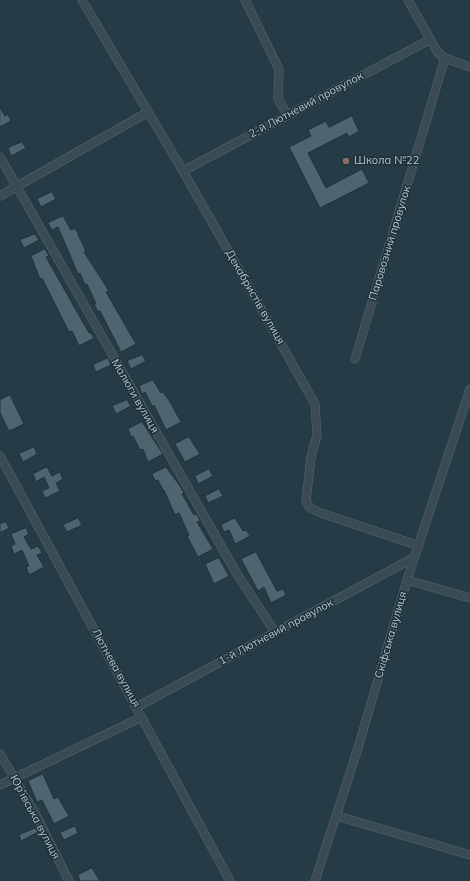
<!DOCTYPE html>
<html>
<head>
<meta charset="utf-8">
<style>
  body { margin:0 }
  canvas { display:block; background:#253b45 }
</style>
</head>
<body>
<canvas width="470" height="881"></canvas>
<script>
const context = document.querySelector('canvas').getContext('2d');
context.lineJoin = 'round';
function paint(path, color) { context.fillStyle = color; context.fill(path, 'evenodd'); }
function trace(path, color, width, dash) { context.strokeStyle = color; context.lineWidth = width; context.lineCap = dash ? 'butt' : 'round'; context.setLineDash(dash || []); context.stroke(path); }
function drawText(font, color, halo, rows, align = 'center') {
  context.font = font + ' Mulish,sans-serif'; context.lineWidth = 3; context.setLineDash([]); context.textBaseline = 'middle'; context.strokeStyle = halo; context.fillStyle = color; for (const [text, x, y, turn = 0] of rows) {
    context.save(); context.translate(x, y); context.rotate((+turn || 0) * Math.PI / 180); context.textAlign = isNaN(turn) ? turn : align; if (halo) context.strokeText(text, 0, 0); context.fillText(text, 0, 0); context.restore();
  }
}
const building = new Path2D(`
  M0,107L5,116L8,114L11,121L0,127Z
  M352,116L359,131L349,137L347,133L308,153L326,188L362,169L369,183L320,208L289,147L311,136L308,130L326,121L329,127Z
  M22,142L26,148L11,156L8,148Z
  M52,192L56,199L41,207L37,199Z
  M63,216L71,230L75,228L79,235H78L86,251L84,252L109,291L106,292L136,344L121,352L100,311L98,312L94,304H96L87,284L85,285L80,273L78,274L58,227L52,230L48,223Z
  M35,234L39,240L24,248L20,240Z
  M45,249L49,256L46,257L89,333L90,332L94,338L79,346L72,331L69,332L42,278L40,279L31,256Z
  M142,355L146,361L131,369L127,361Z
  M108,358L111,365L96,372L93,365Z
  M153,380L161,393L163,392L170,402L181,422L166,430L154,405L152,406L145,392L142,394L139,386Z
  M10,395L24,424L9,431L0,413V400Z
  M127,400L131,406L116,414L112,406Z
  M142,422L163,454L148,462L143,449L140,450L133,436L131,437L128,429Z
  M189,437L200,454L185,462L175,444Z
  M34,447L37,454L23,462L19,454Z
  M47,467L52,476L60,472L63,479L56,483L60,491L45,498L42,491L49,488L44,477L36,482L33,474Z
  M166,467L180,486L184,493L182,494L194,515L197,514L200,521L197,522L213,549L198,557L187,536L189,535L179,513L175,515L164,490H163L158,480L155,481L152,474Z
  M209,469L213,476L198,484L195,476Z
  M219,489L223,496L208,503L205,496Z
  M78,518L82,525L67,532L63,525Z
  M235,518L243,531L246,530L250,536L235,544L229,530L224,532L221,525Z
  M6,522L9,528L0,533V524Z
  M26,528L29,534L24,537L31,549L38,546L42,553L37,555L44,567L29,575L26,567L29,566L22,550L14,554L11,546L15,544L11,534Z
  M256,552L277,591L283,589L286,595L271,603L264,587L258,591L241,559Z
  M219,558L229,576L214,584L205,564Z
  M43,774L54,799L58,797L69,816L54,824L42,800L37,802L28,781Z
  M75,826L78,833L64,840L60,833Z
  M36,828L38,832L21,841L19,835Z
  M92,868L100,881H80L78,875Z`);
paint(building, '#4e6570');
trace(building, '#20333c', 1);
const street = new Path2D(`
  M82,0L183,171L315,404L317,435L311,457L306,501L310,508L321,513L419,546
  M245,0L279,69L278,99L287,114
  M408,0L438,53L445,58L470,67
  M0,157L237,574L275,632
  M183,171L429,40
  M0,196L148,112
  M355,359L445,58
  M0,456L230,881
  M407,580L470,598
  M137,707L415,557
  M0,754L36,815L69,881
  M0,785L142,717
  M337,816L470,855
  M315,881L358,748L407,580L470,389`);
trace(street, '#586972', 9);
trace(street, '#3a4b54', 8);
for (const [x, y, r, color] of [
  [346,161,4,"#8d6e63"]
]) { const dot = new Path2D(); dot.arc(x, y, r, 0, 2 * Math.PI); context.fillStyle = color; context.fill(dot); trace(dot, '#1e313a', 1.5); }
drawText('11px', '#b7c6ce', '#1e313a', [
  ["2-й Лютневий провулок",306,105,-28],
  ["Паровозний провулок",390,243,-73],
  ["Декабристів вулиця",255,297,60],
  ["Малюги вулиця",135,396,60],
  ["1-й Лютневий провулок",276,632,-28],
  ["Скіфська вулиця",391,635,-74],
  ["Лютнева вулиця",116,668,61],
  ["Юр’ївська вулиця",35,817,62]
]);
drawText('11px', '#b7c6ce', '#1e313a', [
  ["Школа №22",354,161]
], 'left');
</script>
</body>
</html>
